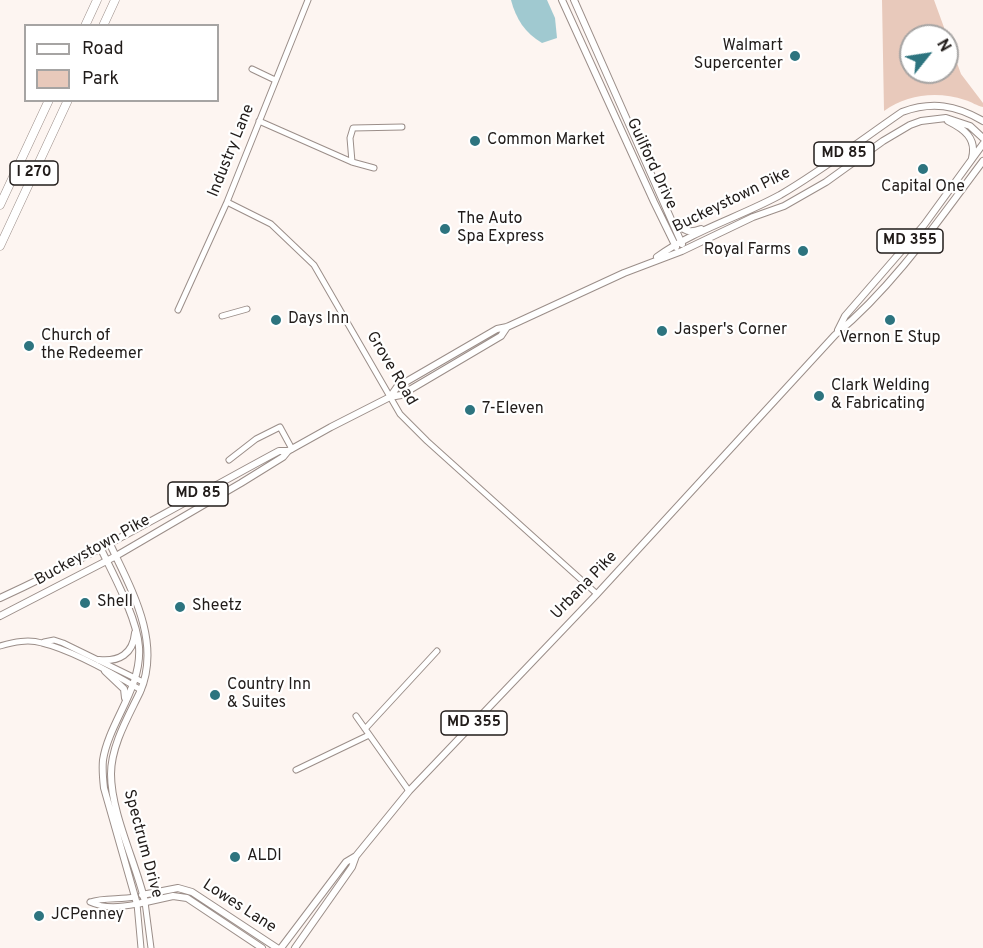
<!DOCTYPE html>
<html>
<head>
<meta charset="utf-8">
<style>
  body { margin:0 }
  #map { position:relative; width:983px; height:948px; overflow:hidden; background:#fdf5f1; font-family:Overpass,sans-serif }
  canvas { display:block }
  .legend { position:absolute; left:24px; top:24px; width:195px; height:78px; box-sizing:border-box; background:#fff; border:2px solid #a6a4a3; margin:0; padding:8px 10px; list-style:none; font-size:18px; color:#211c1a }
  .legend li { display:flex; align-items:center; gap:12px; height:30px }
  .legend b { width:30px; border:2px solid #a6a4a3 }
  .north { position:absolute; left:899px; top:24px; width:60px; height:60px; box-sizing:border-box; background:#fff; border:2px solid #a6a4a3; border-radius:50%; rotate:60deg; font-size:16px; font-weight:700; line-height:24px; text-align:center; color:#211c1a }
  .north::after { content:''; display:block; margin:auto; width:21px; height:27px; background:#2d747f; clip-path:polygon(50% 0,100% 100%,50% 72%,0 100%) }
</style>
</head>
<body>
<div id="map">
<canvas width="983" height="948"></canvas>
<ul class="legend">
<li><b style="height:8px;background:#fff"></b>Road</li>
<li><b style="height:16px;background:#e8c9bb"></b>Park</li>
</ul>
<div class="north">N</div>
</div>
<script>
const context = document.querySelector('canvas').getContext('2d');
context.lineJoin = 'round';
function paint(path, color) { context.fillStyle = color; context.fill(path, 'evenodd'); }
function trace(path, color, width, dash) { context.strokeStyle = color; context.lineWidth = width; context.lineCap = dash ? 'butt' : 'round'; context.setLineDash(dash || []); context.stroke(path); }
function drawText(font, color, halo, rows, align = 'center') {
  context.font = font + ' Overpass,sans-serif'; context.lineWidth = 4.5; context.setLineDash([]); context.textBaseline = 'middle'; context.strokeStyle = halo; context.fillStyle = color; for (const [text, x, y, turn = 0] of rows) {
    context.save(); context.translate(x, y); context.rotate((+turn || 0) * Math.PI / 180); context.textAlign = isNaN(turn) ? turn : align; if (halo) context.strokeText(text, 0, 0); context.fillText(text, 0, 0); context.restore();
  }
}
paint(new Path2D(`
  M882,0H934L961,74L983,103V107C977,106 972,102 965,100C938,91 907,94 884,111ZM911,36H947V72H911Z`), '#e8c9bb');
paint(new Path2D(`
  M511,0H547L555,18L557,38L542,43C525,33 516,19 511,0Z`), '#a0c9d0');
const minor = new Path2D(`
  M252,69L275,80
  M259,121L352,162L374,168
  M352,162L350,138L353,128L402,127
  M227,202L271,224L314,265L400,414L427,441L597,594
  M178,310L227,202L308,0
  M222,316L247,309
  M229,460L256,439L280,427L292,449
  M44,642L54,640L63,643L143,682
  M0,646C14,642 28,639 42,643C72,650 114,674 141,690
  M356,716L409,791
  M365,729L437,651
  M296,770L369,735
  M90,902C105,909 121,907 137,904L141,948
  M90,902C104,897 120,900 135,897
  M145,902L151,948`);
const major = new Path2D(`
  M562,0L654,202L676,247
  M574,0L682,244
  M948,121C964,129 977,138 972,158
  M676,222C684,232 690,233 701,229
  M657,257C694,230 740,217 780,195C823,170 861,140 902,112C932,101 956,105 983,121
  M838,330L845,316L924,225L983,144
  M390,397L397,387L497,329L507,327L624,273L682,251L753,217L784,206L826,182L883,141L910,125L921,121L946,118L970,126L983,138
  M110,544C131,589 162,642 140,692C128,717 111,746 111,774C111,813 136,863 145,902
  M101,549C114,576 137,618 139,647C142,688 109,722 103,760C102,770 103,779 104,788L137,904L173,896L187,898L262,948
  M0,598C96,554 186,501 279,451H288
  M0,616L116,556L241,483L283,457L288,451L331,427L390,397L401,395L501,336L507,327
  M99,660C119,662 133,654 135,633
  M105,671L124,689L125,698
  M142,895L178,888L192,892L277,948
  M281,948L346,862L356,856L409,791L597,594L835,335C894,286 938,221 983,161
  M295,948L352,867L356,856`);
const highway = new Path2D(`
  M85,26L97,0
  M103,26L115,0
  M0,205L49,100
  M0,246L68,100`);
trace(minor, '#9b8e89', 7);
trace(major, '#9b8e89', 8);
trace(highway, '#9b8e89', 9);
trace(minor, '#fff', 5);
trace(major, '#fff', 6);
trace(highway, '#fff', 8);
for (const [x, y, r, color] of [
  [795,56,6,"#2d747f"],
  [475,141,6,"#2d747f"],
  [923,169,6,"#2d747f"],
  [445,229,6,"#2d747f"],
  [803,251,6,"#2d747f"],
  [276,320,6,"#2d747f"],
  [890,320,6,"#2d747f"],
  [662,331,6,"#2d747f"],
  [29,346,6,"#2d747f"],
  [819,396,6,"#2d747f"],
  [470,410,6,"#2d747f"],
  [85,603,6,"#2d747f"],
  [180,607,6,"#2d747f"],
  [215,695,6,"#2d747f"],
  [235,857,6,"#2d747f"],
  [39,916,6,"#2d747f"]
]) { const dot = new Path2D(); dot.arc(x, y, r, 0, 2 * Math.PI); context.fillStyle = color; context.fill(dot); trace(dot, '#fff', 2); }
for (const [x, y, w] of [
  [844,154,60],
  [34,173,48],
  [910,241,66],
  [198,494,60],
  [474,723,66]
]) { const box = new Path2D(); box.roundRect(x - w / 2, y - 12, w, 24, 4.5); context.fillStyle = '#fff'; context.fill(box); trace(box, '#211c1a', 1.5); }
drawText('bold 15px', '#211c1a', null, [
  ["MD 85",844,154],
  ["I 270",34,173],
  ["MD 355",910,241],
  ["MD 85",198,494],
  ["MD 355",474,723]
]);
drawText('16px', '#211c1a', '#fff', [
  ["Walmart",783,47,"right"],
  ["Supercenter",783,65,"right"],
  ["Common Market",487,141],
  ["Capital One",923,188,"center"],
  ["The Auto",457,220],
  ["Spa Express",457,238],
  ["Royal Farms",791,251,"right"],
  ["Days Inn",288,320],
  ["Jasper's Corner",674,331],
  ["Church of",41,337],
  ["the Redeemer",41,355],
  ["Vernon E Stup",890,339,"center"],
  ["Clark Welding",831,387],
  ["& Fabricating",831,405],
  ["7-Eleven",482,410],
  ["Shell",97,603],
  ["Sheetz",192,607],
  ["Country Inn",227,686],
  ["& Suites",227,704],
  ["ALDI",247,857],
  ["JCPenney",51,916]
], 'left');
drawText('16px', '#211c1a', '#fff', [
  ["Industry Lane",232,151,-68],
  ["Guilford Drive",651,164,65],
  ["Buckeystown Pike",732,201,-26],
  ["Grove Road",391,369,59],
  ["Buckeystown Pike",93,551,-29],
  ["Urbana Pike",585,586,-46],
  ["Spectrum Drive",142,844,75],
  ["Lowes Lane",239,907,33]
]);
</script>
</body>
</html>
